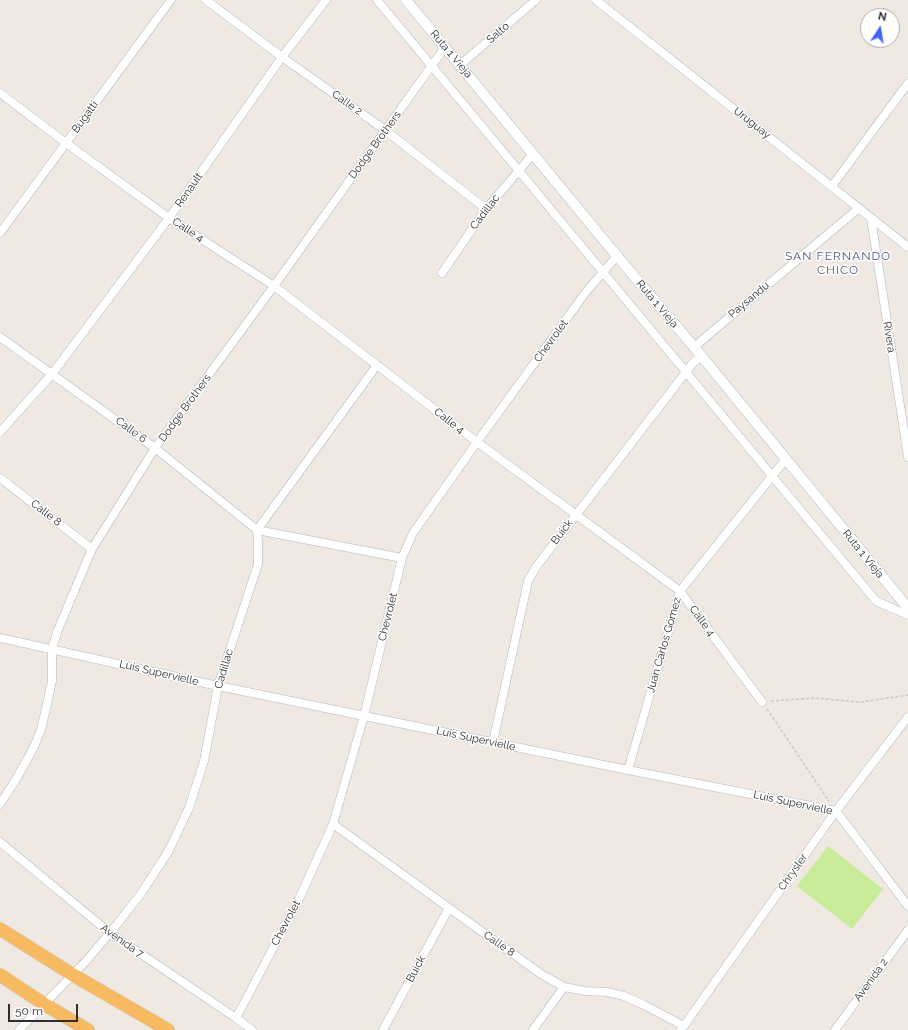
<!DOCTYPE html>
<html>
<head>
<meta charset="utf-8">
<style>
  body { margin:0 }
  #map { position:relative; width:908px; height:1030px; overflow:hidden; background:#efe9e1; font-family:Raleway,sans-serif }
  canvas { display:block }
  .north { position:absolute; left:860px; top:8px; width:40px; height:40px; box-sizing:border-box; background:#fff; border:1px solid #ababab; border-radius:50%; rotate:12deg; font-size:11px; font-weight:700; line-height:16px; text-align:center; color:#2e2e2e }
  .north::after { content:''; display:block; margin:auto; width:14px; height:18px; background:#4264fb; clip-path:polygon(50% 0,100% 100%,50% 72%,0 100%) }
  .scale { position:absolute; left:8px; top:1004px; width:70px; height:18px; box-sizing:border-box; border:2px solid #2e2e2e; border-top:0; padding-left:5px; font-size:12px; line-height:14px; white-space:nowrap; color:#2e2e2e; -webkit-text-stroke:3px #fff; paint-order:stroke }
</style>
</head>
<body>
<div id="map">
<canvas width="908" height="1030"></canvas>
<div class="north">N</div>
<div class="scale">50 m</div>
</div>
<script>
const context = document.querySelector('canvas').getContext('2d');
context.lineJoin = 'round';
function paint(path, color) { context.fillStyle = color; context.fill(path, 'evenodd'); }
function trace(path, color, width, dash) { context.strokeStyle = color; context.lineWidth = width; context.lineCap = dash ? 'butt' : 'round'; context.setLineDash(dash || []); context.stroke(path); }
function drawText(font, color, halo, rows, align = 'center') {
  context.font = font + ' Raleway,sans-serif'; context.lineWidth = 3; context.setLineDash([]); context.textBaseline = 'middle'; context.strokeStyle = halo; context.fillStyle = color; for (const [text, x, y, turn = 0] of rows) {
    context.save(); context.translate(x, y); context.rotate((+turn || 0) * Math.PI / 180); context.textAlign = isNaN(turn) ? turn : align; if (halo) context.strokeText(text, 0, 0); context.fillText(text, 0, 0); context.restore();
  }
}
paint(new Path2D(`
  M828,846L883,889L852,929L797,886Z`), '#c9ec9a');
const minor = new Path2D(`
  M206,0L282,57L385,130L486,209
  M377,0L876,601L908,615
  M596,0L908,247
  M460,65L536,0
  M0,93L66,143L169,218L274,286L477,442L680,591L762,702
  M832,186L908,83
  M871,218L908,457
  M0,233L171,0
  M442,273L486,209L533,154
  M0,337L155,448L257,530L402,558
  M694,347L859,208
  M0,432L52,374L169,218L282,57L326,0
  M0,478L92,549
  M0,638L218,686L628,770L836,811L908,906
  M493,742L528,581L536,567L686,372L692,364L701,356
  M628,770L680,591L786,459
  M0,804L15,781L33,749L41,730L47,704L52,681V649L57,632L92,549L155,448L274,286L445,47
  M333,824L449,908L541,974L564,987L585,991L607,992L624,996L644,1005L684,1026
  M0,842L110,933L236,1018L252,1030
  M236,1018L299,899L333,824L364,716L402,558L413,533L477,442L586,292L617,256
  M19,1030L87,960L110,933L140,895L168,852L189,808L204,761L218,686L258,564V542L257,530L377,365
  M383,1030L449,908
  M533,1030L564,987
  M681,1030L836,811L908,717
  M835,1030L908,930`);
const tertiary = new Path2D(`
  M406,0L617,256L694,347L908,608`);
const trunk = new Path2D(`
  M0,929L73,975L168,1030
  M0,975L44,1004L88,1030`);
trace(minor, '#b4b7c1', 9);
trace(tertiary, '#b4b7c1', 11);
trace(trunk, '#c9c9c9', 14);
trace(new Path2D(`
  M771,701L814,698L860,702L908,695
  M767,709L829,801`), '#c9c9c9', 1.5, [3, 2]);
trace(minor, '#fff', 8);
trace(tertiary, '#fff', 10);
trace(trunk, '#f8ba60', 13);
drawText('11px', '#2e2e2e', '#fff', [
  ["Salto",498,33,-41],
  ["Ruta 1 Vieja",451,54,50],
  ["Calle 2",347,103,35],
  ["Bugatti",85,117,-54],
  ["Uruguay",752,123,38],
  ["Dodge Brothers",375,145,-54],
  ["Renault",189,190,-55],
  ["Cadillac",485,212,-53],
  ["Calle 4",188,230,33],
  ["Paysandú",749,300,-40],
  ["Ruta 1 Vieja",657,304,50],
  ["Rivera",889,337,81],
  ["Chevrolet",551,341,-54],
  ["Dodge Brothers",185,408,-54],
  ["Calle 4",449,421,38],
  ["Calle 6",131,430,36],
  ["Calle 8",46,513,38],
  ["Buick",562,532,-53],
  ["Ruta 1 Vieja",863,554,51],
  ["Chevrolet",388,617,-76],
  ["Calle 4",702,621,54],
  ["Juan Carlos Gómez",664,645,-74],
  ["Cadillac",224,669,-73],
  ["Luis Supervielle",159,673,13],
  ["Luis Supervielle",476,739,12],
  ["Luis Supervielle",793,803,12],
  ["Chrysler",793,872,-55],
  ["Chevrolet",286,923,-62],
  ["Avenida 7",122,941,35],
  ["Calle 8",499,944,35],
  ["Buick",416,969,-62],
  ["Avenida 2",871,980,-54]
]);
context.letterSpacing = '1px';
drawText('12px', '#4d5680', '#fff', [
  ["SAN FERNANDO",838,256],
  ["CHICO",838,270]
]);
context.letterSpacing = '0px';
</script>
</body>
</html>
